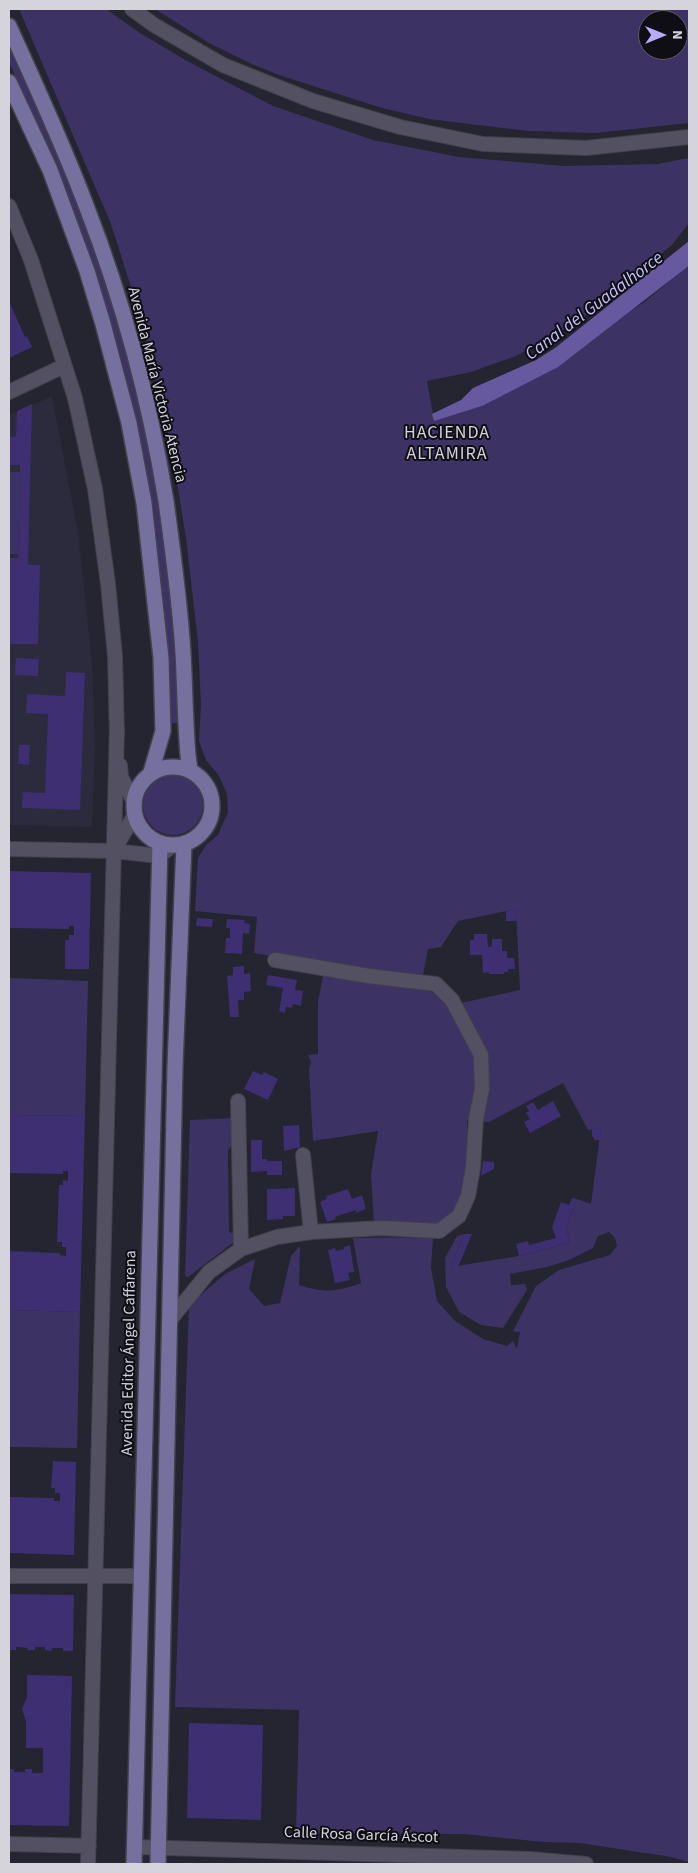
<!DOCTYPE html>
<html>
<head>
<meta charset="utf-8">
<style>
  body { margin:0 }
  #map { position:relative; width:698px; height:1873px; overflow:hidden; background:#252431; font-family:"Source Sans 3",sans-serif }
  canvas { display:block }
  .frame { position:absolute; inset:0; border:10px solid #d5d4dd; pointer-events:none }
  .north { position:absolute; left:638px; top:10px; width:50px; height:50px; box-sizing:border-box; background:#0e0e14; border:1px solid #5e5d64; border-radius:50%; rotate:90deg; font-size:14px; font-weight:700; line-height:20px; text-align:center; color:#d5d4dd }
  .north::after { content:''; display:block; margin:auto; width:18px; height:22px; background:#b6acf8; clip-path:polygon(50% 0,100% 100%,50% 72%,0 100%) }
</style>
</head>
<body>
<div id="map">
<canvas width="698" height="1873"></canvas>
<div class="frame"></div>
<div class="north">N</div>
</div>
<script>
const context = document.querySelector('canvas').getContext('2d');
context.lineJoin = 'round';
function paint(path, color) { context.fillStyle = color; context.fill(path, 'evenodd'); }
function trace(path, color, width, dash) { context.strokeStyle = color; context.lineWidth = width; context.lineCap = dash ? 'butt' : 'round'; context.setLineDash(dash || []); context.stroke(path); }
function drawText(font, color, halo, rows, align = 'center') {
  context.font = font + ' "Source Sans 3",sans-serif'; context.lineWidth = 4; context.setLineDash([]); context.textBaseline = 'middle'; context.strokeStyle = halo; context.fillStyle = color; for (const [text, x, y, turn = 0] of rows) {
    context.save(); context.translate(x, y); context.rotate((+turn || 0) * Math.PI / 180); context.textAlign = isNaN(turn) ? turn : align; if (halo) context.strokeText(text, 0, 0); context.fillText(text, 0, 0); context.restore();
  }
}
paint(new Path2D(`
  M52,396L78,532L92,662L95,747L92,827L9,825V415Z`), '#2c2a3d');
paint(new Path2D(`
  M19,9H106L140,33L187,61L273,106L373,140L459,157L564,166L657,164L689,158V223L672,245L580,320L516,356L471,372L427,381L434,420L482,406L643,303L689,265V1862L671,1857L580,1843L544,1842L463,1834L296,1833L299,1710L175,1707L189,1305L225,1274L255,1259L249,1289L264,1306L280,1303L291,1256L300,1246L299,1285C324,1293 336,1292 361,1283L353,1238L433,1237L431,1268L437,1301L455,1321L483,1339L507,1346L513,1341L517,1349L520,1332L513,1331L536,1286L559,1270L610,1255L617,1246L615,1238L609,1232L598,1236L593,1248L569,1260L547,1267L510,1274L511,1285L525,1284L527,1290L503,1328L481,1325L459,1312L446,1287L445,1258L457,1236L464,1234L451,1267L519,1256L570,1243L566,1228L577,1199L591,1204L601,1128L588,1130L563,1083L489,1122L480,1121C484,1104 492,1079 488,1062C484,1041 469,1022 457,1004L520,990L516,909L458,921L441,947L428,949L423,975H391L254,953L257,917L195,911L198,858L206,845L218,835L228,812L227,794L219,776L206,760L199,741L201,704L198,642L186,538L172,451L145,331L111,224Z
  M155,9H689V123L596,133L528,131L429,119L382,108L279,75L252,64L209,43ZM648,20H678V50H648Z
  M9,44C35,102 63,160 85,221C117,312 143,406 158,501C170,574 175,649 178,723H171C166,595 151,467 117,343C102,290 84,237 64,186C47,144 27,103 9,62Z
  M9,472H20L18,554H9Z
  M143 805a30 30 0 1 1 60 0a30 30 0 1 1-60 0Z
  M324,971L422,988L439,995L455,1013L477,1057L478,1091L467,1122V1186L461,1207L445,1222L429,1227L374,1223L371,1175L378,1131L313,1141L309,1069L311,1062L308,1055L318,1054V1002Z
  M9,978L88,981L85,1116L9,1115Z
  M233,1118L234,1143L228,1150L229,1232L235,1234L234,1242L188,1277L185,1276L190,1120Z
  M9,1310L80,1312L77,1448L9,1447Z`), '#3c3364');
paint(new Path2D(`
  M689,241V265L686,268L558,367L482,406L434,421L432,414L461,400L473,388L536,360L555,348Z`), '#6659a0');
paint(new Path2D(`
  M9,301L25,337L27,336L32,347L9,358Z
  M32,404L28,565H40L38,644H9V558H18L20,472V465H9V437H16L17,411Z
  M16,658L39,659L38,676L15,675Z
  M66,672L85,673L80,810L22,808L23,792L45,793L48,714L26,713L27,694L65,696Z
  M19,745H30L29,765L18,764Z
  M9,871L91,873L89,969H65V940H69V935H74V926H69V929L9,928Z
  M516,909L517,921H506V911Z
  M197,918L213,919L212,927L196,926Z
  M227,919L245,920L244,923L250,924L249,934L243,933L242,954L225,953L226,938H230V928H226Z
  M474,934H487L488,947L492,946V939H502V951H507V958H514L515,969H508V972H504V974H489V972L483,973L482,955H470V940H474Z
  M244,966V974L250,973L251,991L244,992V1000H238L239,1017H230L227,976L233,975V967Z
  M268,975L297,980L295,990L303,991L301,1006L293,1004L292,1008L286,1007L285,1013L279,1011L283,988L266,985Z
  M253,1071L262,1075L264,1072L278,1079L268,1100L244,1089Z
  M553,1101L561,1116L530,1133L524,1122L530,1119L526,1113L529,1111L526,1106L533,1102L538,1110Z
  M9,1115L85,1116L80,1312L9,1310V1251L60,1253V1255L66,1256V1247H62V1242H57L59,1185H63V1180L68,1181V1171H63V1174L9,1173Z
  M299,1125L300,1147L284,1151L283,1126Z
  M601,1128L600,1140H595L592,1136V1129Z
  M251,1140H262V1159H267V1161H282V1175H267V1171L251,1172Z
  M483,1161L494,1162V1169L481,1176Z
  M295,1188V1216H283V1219L267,1220V1189Z
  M348,1189L352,1199L362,1195L366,1209L356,1213V1210L335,1217L336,1219L327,1222L320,1202L327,1199L326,1196Z
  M572,1198L577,1199L566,1228L570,1243L519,1256L516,1244L528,1241L529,1245L556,1238L552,1227L561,1202L569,1205Z
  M464,1234H472L458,1267H451Z
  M350,1245L354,1272L348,1273L350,1280L335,1283L328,1250L335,1248L336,1251L344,1249V1247Z
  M53,1461L76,1462L74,1555L9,1553V1497L54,1498V1501H60V1493H55V1488H51Z
  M9,1594L74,1595L73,1651H63V1648H52V1651L45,1650V1647H35V1650H27L28,1648L16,1647V1650H9Z
  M27,1675L72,1676L69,1826L9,1825V1769H14V1772H25V1769H32V1773H43V1748H26V1722L22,1709L27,1697Z
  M189,1723L263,1725L261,1820L187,1818Z`), '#3d2f71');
const minor = new Path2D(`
  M132,9L154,25L223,65L313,101L400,127L483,144L586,148L689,137
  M9,206L31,260L75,398L95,489L108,584L115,656L117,736
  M9,392L64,366
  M120,765L121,777L133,800
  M9,849L114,851L159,856L172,846
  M114,850L134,816
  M275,960L369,976L436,984L452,1000L481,1055L482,1089L476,1119L473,1168L468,1196L459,1216L439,1231L382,1228L311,1232
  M241,1249L277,1237L311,1232L303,1155
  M170,1320L209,1272L241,1249L238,1101
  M9,1576H142
  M9,1844L89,1846
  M135,1847L529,1859L586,1864
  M88,1864L117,727`);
const major = new Path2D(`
  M9,26C36,86 64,146 87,208C123,301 150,403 166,501C173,552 180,602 183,653C185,687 185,721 188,755L190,771
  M9,82L50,170L87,271L103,324L129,423L144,503L161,658L163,731L151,772
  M134 806a39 39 0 1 1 78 0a39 39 0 1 1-78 0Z
  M134,1864L160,843
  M158,1864L175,1066L184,844`);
trace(minor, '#42414c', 16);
trace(major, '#42414c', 18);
trace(minor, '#535161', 14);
trace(major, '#76709f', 15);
drawText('16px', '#d5d4dd', '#0e0e14', [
  ["Avenida María Victoria Atencia",156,385,76],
  ["Avenida Editor Ángel Caffarena",130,1353,-89],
  ["Calle Rosa García Áscot",361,1836,2]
]);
drawText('italic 18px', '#c8c1fd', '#0e0e14', [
  ["Canal del Guadalhorce",595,307,-37]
]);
context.letterSpacing = '1px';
drawText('18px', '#d5d4dd', '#0e0e14', [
  ["HACIENDA",447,434],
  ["ALTAMIRA",447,455]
]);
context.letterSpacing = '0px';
</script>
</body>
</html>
